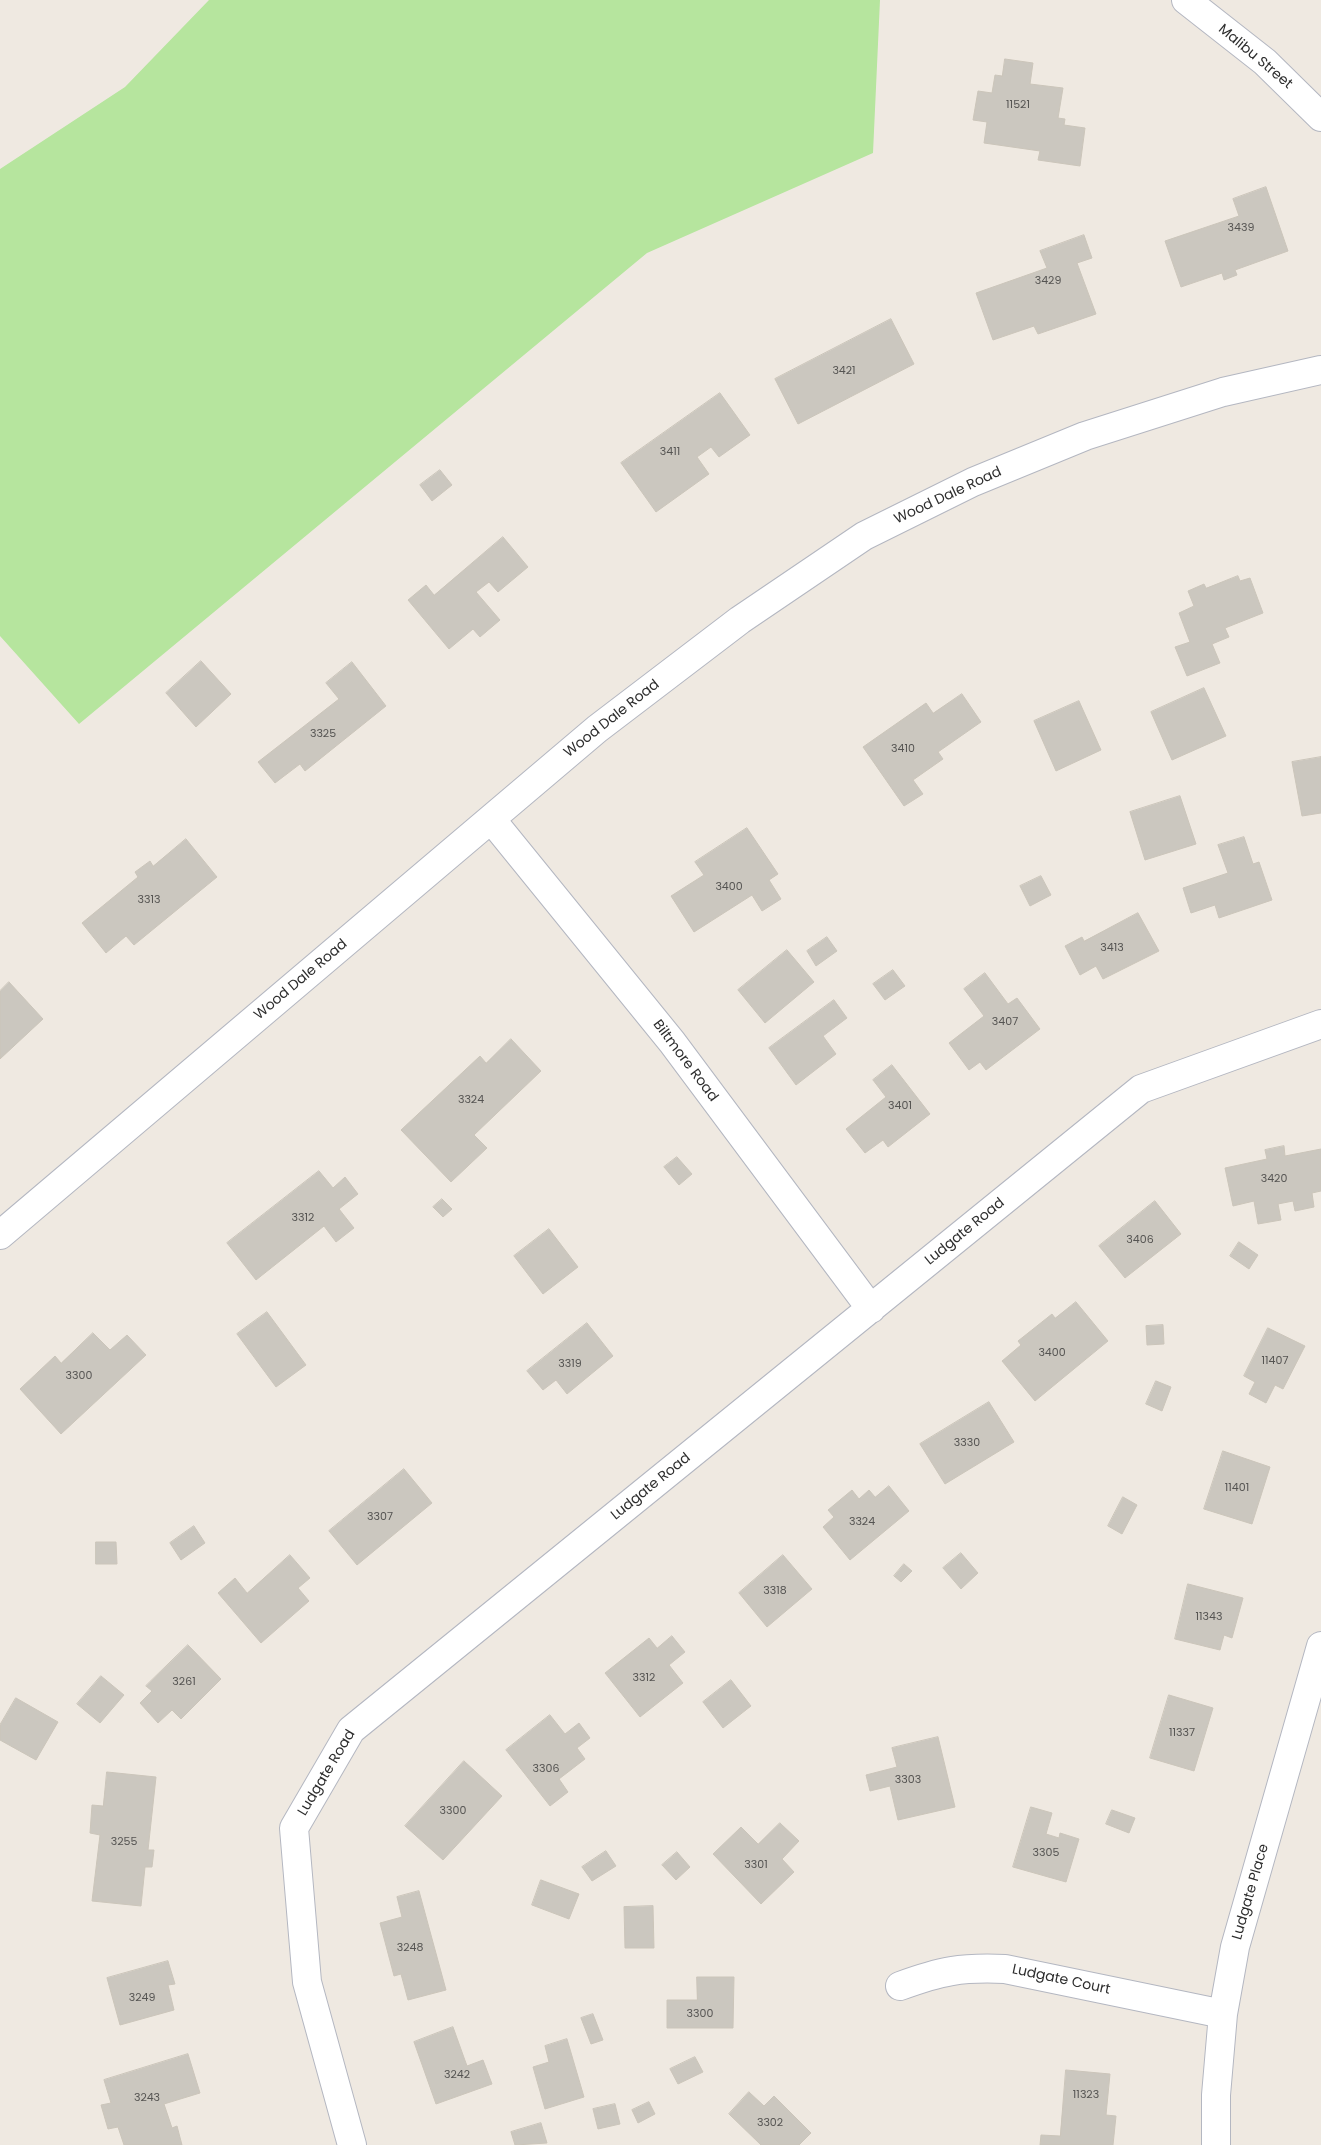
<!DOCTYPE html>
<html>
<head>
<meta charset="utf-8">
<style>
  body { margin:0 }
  canvas { display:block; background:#efe9e1 }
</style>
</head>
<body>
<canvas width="1321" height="2145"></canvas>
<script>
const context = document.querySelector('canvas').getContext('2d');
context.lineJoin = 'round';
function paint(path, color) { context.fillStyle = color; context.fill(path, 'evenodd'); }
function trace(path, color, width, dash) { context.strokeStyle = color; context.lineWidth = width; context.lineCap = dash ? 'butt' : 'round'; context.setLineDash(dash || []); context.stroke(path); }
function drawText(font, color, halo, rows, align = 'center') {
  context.font = font + ' Poppins,sans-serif'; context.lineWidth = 4; context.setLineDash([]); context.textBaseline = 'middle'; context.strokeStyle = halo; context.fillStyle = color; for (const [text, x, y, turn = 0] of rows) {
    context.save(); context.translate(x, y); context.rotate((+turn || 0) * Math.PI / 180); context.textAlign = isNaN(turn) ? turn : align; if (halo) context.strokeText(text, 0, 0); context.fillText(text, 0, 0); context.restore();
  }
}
paint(new Path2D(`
  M209,0H880L873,153L647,253L79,724L0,636V169L125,87Z`), '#b6e59e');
const building = new Path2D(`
  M1005,59L1033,63L1030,84L1063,88L1058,118L1065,119L1064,125L1085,128L1080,166L1038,160L1040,151L984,143L987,122L973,120L978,91L992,93L995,75L1002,76Z
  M1266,187L1288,251L1235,270L1237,275L1224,280L1222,273L1181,287L1165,241L1239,216L1233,199Z
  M1084,235L1092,258L1077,263L1096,314L1038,334L1034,326L993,340L976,293L1047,268L1040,251Z
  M891,319L914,364L798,424L775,379Z
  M720,393L750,435L719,457L711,447L697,457L709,474L656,512L621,463Z
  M440,470L452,485L432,501L420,485Z
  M503,537L528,567L498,592L489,582L476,592L500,620L480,637L473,629L449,649L408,600L426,585L434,595Z
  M1238,576L1240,581L1250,578L1263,613L1225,628L1229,637L1212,644L1220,663L1187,676L1175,647L1190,642L1179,613L1194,606L1188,591L1204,584L1206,588Z
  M201,661L231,694L196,727L166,693Z
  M352,662L386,706L305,771L300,764L275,783L258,762L339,699L326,683Z
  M1204,688L1226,736L1172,760L1151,712Z
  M962,694L981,722L938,752L943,759L913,780L923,794L904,806L863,747L926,703L933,713Z
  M1079,701L1101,750L1056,771L1034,721Z
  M1321,757V813L1302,816L1292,762Z
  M1180,796L1196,844L1145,860L1130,812Z
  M747,828L778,874L769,880L781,899L762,911L752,895L694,932L671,896L704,875L695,862Z
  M1244,837L1253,864L1259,862L1272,900L1219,918L1215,905L1191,913L1183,888L1228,873L1218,845Z
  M186,839L217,877L134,945L126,936L106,953L82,923L138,877L135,872L150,861L153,866Z
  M1041,876L1051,895L1030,906L1020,886Z
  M1138,913L1159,951L1103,979L1096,966L1080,975L1065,946L1082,937L1084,941Z
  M827,937L837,951L816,966L807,951Z
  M787,950L814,982L765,1023L738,990Z
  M893,970L905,986L885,1000L873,984Z
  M985,973L1008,1004L1017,998L1040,1029L986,1070L980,1062L969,1070L949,1043L984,1016L964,989Z
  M9,982L43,1019L0,1059V991Z
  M834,1000L847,1018L823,1036L836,1054L796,1085L769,1048Z
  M511,1039L541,1071L474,1135L487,1148L451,1182L401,1130L480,1056L486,1063Z
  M892,1065L930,1114L888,1147L883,1140L865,1153L846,1129L886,1097L873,1080Z
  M1284,1146L1285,1156L1321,1149V1191L1312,1193L1314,1207L1295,1211L1293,1201L1278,1204L1281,1220L1258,1224L1254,1201L1233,1206L1225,1168L1267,1159L1265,1150Z
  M677,1157L692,1174L679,1185L664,1167Z
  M319,1171L333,1188L345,1177L358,1194L339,1209L354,1228L336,1242L324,1226L256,1280L227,1243Z
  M442,1199L452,1209L443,1217L433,1207Z
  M1155,1201L1181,1234L1125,1278L1099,1246Z
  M549,1229L578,1267L543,1294L514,1256Z
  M1239,1242L1258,1255L1249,1269L1230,1256Z
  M1076,1302L1108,1341L1035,1401L1002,1361L1021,1345L1018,1341L1052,1314L1055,1318Z
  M267,1312L306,1365L276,1387L237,1334Z
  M587,1323L613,1356L567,1394L556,1380L543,1390L527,1371Z
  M1163,1325L1164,1344L1147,1345L1146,1326Z
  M1268,1328L1305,1346L1283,1389L1275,1385L1266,1403L1249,1394L1255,1382L1244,1376Z
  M93,1333L110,1350L127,1335L146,1355L61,1434L20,1389L55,1356L61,1363Z
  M1156,1381L1171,1387L1162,1411L1146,1404Z
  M989,1402L1014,1442L945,1484L920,1444Z
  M1223,1451L1270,1467L1252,1524L1204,1509Z
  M404,1469L432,1503L357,1565L329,1531Z
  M889,1486L909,1511L850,1560L823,1527L834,1517L828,1510L852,1490L859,1499L869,1490L875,1497Z
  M1123,1497L1137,1505L1122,1534L1108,1526Z
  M194,1526L205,1543L181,1560L170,1543Z
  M96,1542H116L117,1564H96Z
  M961,1553L978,1573L961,1589L943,1568Z
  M290,1555L310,1578L298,1588L309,1601L261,1643L218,1593L235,1578L247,1593Z
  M783,1555L812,1589L767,1627L739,1593Z
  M904,1564L912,1571L901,1582L894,1576Z
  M1188,1584L1243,1598L1232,1638L1224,1635L1220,1650L1175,1639Z
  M672,1636L685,1652L669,1665L683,1683L640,1717L605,1673L649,1638L657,1648Z
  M188,1645L221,1679L181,1719L172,1710L158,1723L140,1703L152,1691L146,1686Z
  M101,1676L124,1695L100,1723L77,1704Z
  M731,1680L751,1706L723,1728L703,1702Z
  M1169,1695L1213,1708L1194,1771L1150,1758Z
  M16,1698L58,1722L36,1760L0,1740V1725Z
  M550,1715L565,1734L579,1723L590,1738L577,1748L585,1759L559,1779L568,1792L550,1806L506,1750Z
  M938,1737L955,1807L898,1820L890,1786L870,1791L866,1775L897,1767L892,1748Z
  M464,1761L502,1796L443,1860L405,1826Z
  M107,1772L156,1777L148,1850H154L152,1867H145L141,1906L92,1901L100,1835L90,1833L92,1805L103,1806Z
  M1031,1807L1052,1813L1046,1834L1059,1838L1060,1833L1079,1839L1066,1882L1013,1867Z
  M1112,1810L1135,1818L1129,1833L1106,1824Z
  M780,1823L799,1841L782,1859L794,1872L761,1904L713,1854L741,1827L758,1844Z
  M606,1851L616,1866L592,1881L582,1867Z
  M677,1852L690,1867L676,1880L662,1865Z
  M541,1880L579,1894L569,1919L532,1905Z
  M419,1891L446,1990L408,2000L401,1974L394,1976L380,1923L402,1917L397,1897Z
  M653,1906L654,1948H625L624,1907Z
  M168,1961L175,1984L168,1985L174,2010L120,2025L107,1978Z
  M697,1977H734L733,2028H667V2000H697Z
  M593,2014L603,2040L591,2044L581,2018Z
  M453,2027L467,2066L483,2060L492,2084L436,2104L414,2042Z
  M567,2039L584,2097L545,2109L533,2067L549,2062L545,2046Z
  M188,2054L200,2093L164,2104L172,2128L177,2126L182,2145H124L118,2127L108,2129L101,2105L111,2103L104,2080Z
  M695,2057L703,2072L678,2084L670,2069Z
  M1066,2070L1110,2074L1106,2115L1116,2116L1113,2145H1040L1041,2135L1060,2136Z
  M749,2092L764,2106L774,2096L811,2133L799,2145H761L729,2114Z
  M649,2102L655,2114L638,2123L632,2110Z
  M615,2104L620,2124L598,2129L593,2109Z
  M541,2123L547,2143L515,2145L511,2132Z`);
paint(building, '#cbc7bf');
trace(building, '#cbc5ba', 1);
const street = new Path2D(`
  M1186,0L1265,62L1321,117
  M491,819L672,1042L871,1309
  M0,1235L597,729L740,620L864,536L973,482L1085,436L1223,392L1321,370
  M900,1986C941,1971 961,1967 1005,1969L1223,2014
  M352,2145L307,1982L294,1828L351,1730L1141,1089L1321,1024
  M1216,2145V2095L1223,2014L1235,1947L1321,1646`);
trace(street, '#b4b7c1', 30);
trace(street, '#fff', 28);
drawText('11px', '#555452', null, [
  ["11521",1018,105],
  ["3439",1241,228],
  ["3429",1048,281],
  ["3421",844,371],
  ["3411",670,452],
  ["3325",323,734],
  ["3410",903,749],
  ["3400",729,887],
  ["3313",149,900],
  ["3413",1112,948],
  ["3407",1005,1022],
  ["3324",471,1100],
  ["3401",900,1106],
  ["3420",1274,1179],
  ["3312",303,1218],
  ["3406",1140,1240],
  ["3400",1052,1353],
  ["11407",1275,1361],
  ["3319",570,1364],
  ["3300",79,1376],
  ["3330",967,1443],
  ["11401",1237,1488],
  ["3307",380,1517],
  ["3324",862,1522],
  ["3318",775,1591],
  ["11343",1209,1617],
  ["3312",644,1678],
  ["3261",184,1682],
  ["11337",1182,1733],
  ["3306",546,1769],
  ["3303",908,1780],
  ["3300",453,1811],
  ["3255",124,1842],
  ["3305",1046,1853],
  ["3301",756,1865],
  ["3248",410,1948],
  ["3249",142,1998],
  ["3300",700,2014],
  ["3242",457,2075],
  ["11323",1086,2095],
  ["3243",147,2098],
  ["3302",770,2123]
]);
drawText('14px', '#2e2e2e', '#fff', [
  ["Malibu Street",1255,57,40],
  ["Wood Dale Road",948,496,-25],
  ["Wood Dale Road",612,719,-38],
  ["Wood Dale Road",301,980,-40],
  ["Biltmore Road",685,1061,53],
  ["Ludgate Road",965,1232,-39],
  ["Ludgate Road",651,1487,-39],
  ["Ludgate Road",327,1773,-59],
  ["Ludgate Place",1251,1892,-74],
  ["Ludgate Court",1061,1980,12]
]);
</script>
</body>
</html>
